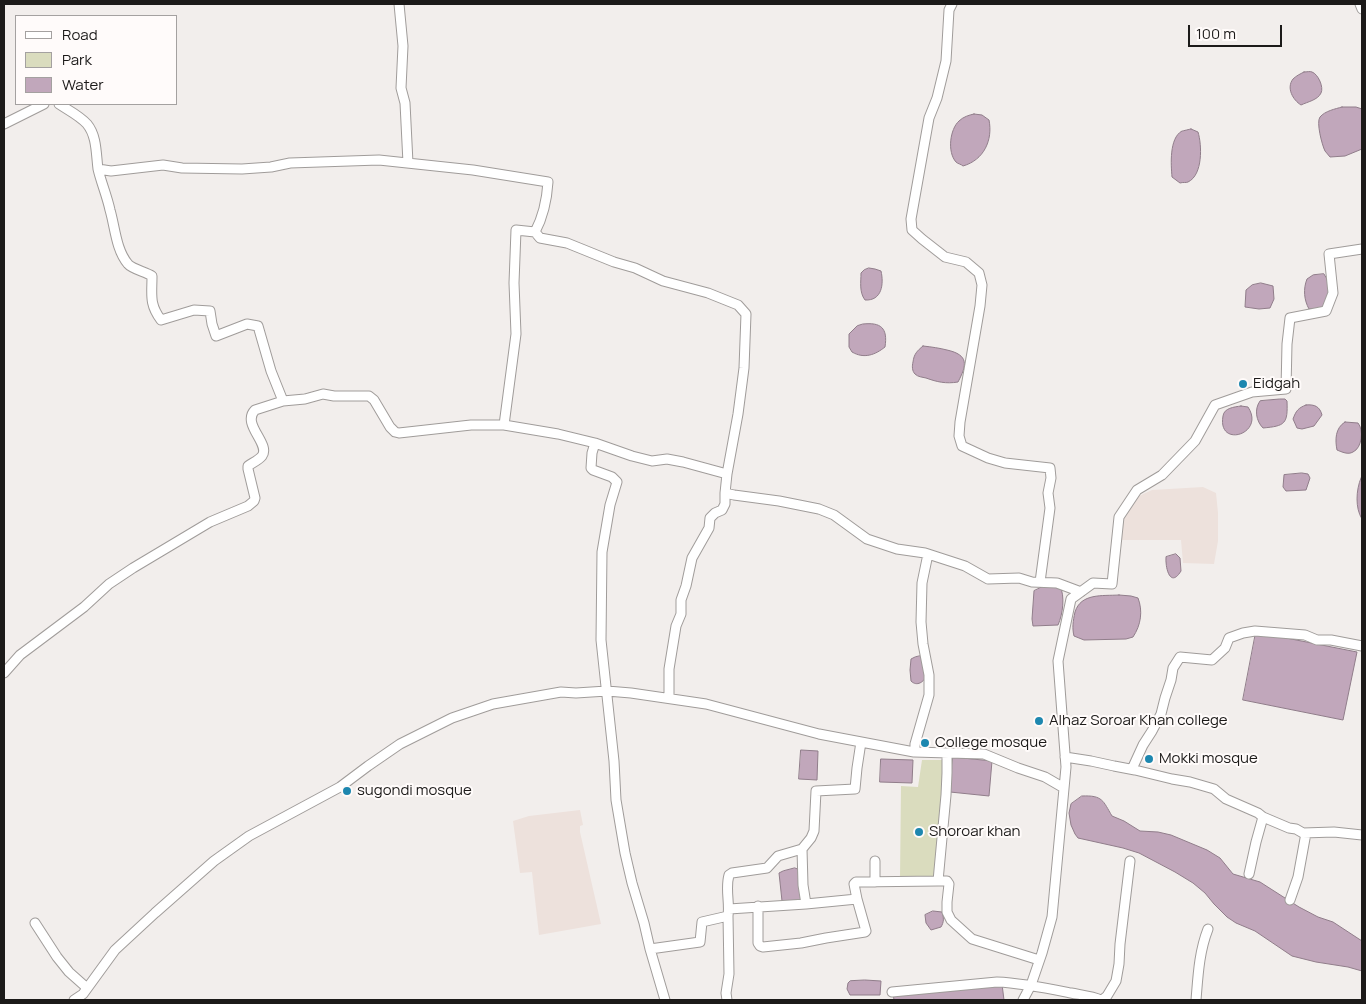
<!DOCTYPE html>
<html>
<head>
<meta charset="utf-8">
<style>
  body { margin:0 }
  #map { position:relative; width:1366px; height:1004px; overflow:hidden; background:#f2eeec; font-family:Manrope,sans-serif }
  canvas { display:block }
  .frame { position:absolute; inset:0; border:5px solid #1c1a19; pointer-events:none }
  .legend { position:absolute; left:15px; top:15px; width:162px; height:90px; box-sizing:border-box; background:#fffbfa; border:1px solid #a4a1a0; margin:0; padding:6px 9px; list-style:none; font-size:15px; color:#1c1a19 }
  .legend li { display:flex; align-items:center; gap:10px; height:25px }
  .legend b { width:25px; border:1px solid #a4a1a0 }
  .scale { position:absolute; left:1188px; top:25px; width:94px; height:22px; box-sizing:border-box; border:2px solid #1c1a19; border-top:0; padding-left:6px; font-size:15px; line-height:18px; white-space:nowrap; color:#1c1a19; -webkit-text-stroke:4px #fffbfa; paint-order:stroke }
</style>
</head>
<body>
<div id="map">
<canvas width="1366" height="1004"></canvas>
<div class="frame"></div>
<ul class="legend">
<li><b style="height:6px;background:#fff"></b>Road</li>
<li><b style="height:14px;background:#dadcbe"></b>Park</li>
<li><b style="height:14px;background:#c1a7bb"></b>Water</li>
</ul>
<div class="scale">100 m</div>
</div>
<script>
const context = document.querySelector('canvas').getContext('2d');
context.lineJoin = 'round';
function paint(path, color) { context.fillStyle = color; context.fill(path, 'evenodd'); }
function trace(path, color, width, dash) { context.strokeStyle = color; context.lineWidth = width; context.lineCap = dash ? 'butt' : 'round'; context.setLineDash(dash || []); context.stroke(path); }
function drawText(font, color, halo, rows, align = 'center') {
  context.font = font + ' Manrope,sans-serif'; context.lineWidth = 4; context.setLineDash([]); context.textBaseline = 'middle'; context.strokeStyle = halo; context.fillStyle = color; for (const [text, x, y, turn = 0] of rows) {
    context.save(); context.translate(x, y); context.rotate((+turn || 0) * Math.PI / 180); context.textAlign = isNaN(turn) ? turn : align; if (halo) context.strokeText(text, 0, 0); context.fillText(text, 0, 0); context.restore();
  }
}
paint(new Path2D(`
  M1203,487L1216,493L1218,513V541L1214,564L1183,563L1181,540H1121V525L1130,506L1139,496L1152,490Z
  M580,810L583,825L580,826V832L601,924L539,935L532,872L520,873L513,821L529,816Z`), '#ede1dc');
paint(new Path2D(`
  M922,760H945L934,877L900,878L901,786L918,787Z`), '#dadcbe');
const water = new Path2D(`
  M1304,72C1307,72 1310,71 1312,72C1318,74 1324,87 1321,93C1318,100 1307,102 1301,105C1293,100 1286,88 1293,79C1296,76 1300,74 1304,72Z
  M1342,107H1356L1362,109V149L1345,156L1330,157C1328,155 1327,153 1325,151C1322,145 1316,122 1320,117C1325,111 1335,109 1342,107Z
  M974,114L982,115L989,120C993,140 984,160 963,166C961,164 958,164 956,162C947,152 950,129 959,121C963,117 969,115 974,114Z
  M1191,129L1198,132C1202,145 1203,175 1188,182C1186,183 1183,182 1180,183L1172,177C1171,165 1169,138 1182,131C1183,131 1190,129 1191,129Z
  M869,268L875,269L881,271C884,284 882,301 865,300C859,292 861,282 861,273L864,270Z
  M1324,274C1331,284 1329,293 1327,304L1321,308L1309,309C1304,300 1303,289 1307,279L1313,275Z
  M1261,283L1273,286L1274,299L1270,308L1259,309L1245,307L1246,290L1252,285Z
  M863,324C881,322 888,328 885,347C875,355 864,359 852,352L849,347V334L857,326Z
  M923,346C932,347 939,348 947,350C969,355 967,365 958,382C946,384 937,382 926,378C922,377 918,377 915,374C912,371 912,366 913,362C914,354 917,351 923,346Z
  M1280,399H1285L1287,401C1288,424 1285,426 1263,428C1256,421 1254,409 1260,401Z
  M1306,405C1315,404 1320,407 1322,415L1314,426L1302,429L1297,428L1293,419C1296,411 1298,408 1306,405Z
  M1241,406L1248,407C1266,434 1217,449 1223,416C1224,408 1234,407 1241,406Z
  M1345,422L1358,423C1364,430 1362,448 1353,452C1348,455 1342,452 1337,450C1335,440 1335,428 1345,422Z
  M1302,473L1308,474L1310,478L1306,490L1286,491L1283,487L1284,475Z
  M1362,477V519C1355,508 1356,490 1361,478Z
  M1176,554L1180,558L1181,571C1170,589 1165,567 1166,557Z
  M1044,586H1060C1065,596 1063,614 1058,625L1033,626L1032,619L1034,591Z
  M1119,595L1131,596L1138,598C1143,611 1141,625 1133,637L1126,639L1084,640L1074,636C1072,628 1073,621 1075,612C1081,593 1102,596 1119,595Z
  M1256,632L1357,652L1343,720L1243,700Z
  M920,656L923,658L927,675C924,682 917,687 911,681L910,670L911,659L915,657Z
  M801,750L818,751L817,780L799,779Z
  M953,757L992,761L989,796L950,792Z
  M881,759L913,760L912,783L880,782Z
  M1082,796C1103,795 1103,801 1112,816L1124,821L1140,831L1158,832L1171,835L1207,850L1220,858L1233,874L1260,882L1299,907L1318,917L1333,922L1362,941V971L1348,967L1316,962L1292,956L1255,931L1236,923L1227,917L1214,904L1205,893L1193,883L1175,872L1139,853L1123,848L1078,838L1075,834L1071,825L1069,813L1071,804Z
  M795,868L800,870L802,900L782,901L779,873L783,871Z
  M933,911L942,912C944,918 944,922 941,927L931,930L926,923L925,915Z
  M865,980L881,981L880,995H850L847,989L848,983L850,981Z
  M1002,984L1004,1000H894L893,993Z`);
paint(water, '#c1a7bb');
trace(water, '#907d8a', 1);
const minor = new Path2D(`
  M399,4L403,46L401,88L405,103L408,163
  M952,4L949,10L946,61L937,98L929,118L911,219L912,230L922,239L945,257L966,262L979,273L982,285L980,306L960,422L959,436L962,446L988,458L1005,463L1050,468L1051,478L1048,493L1050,508L1040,582
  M1360,4L1362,9
  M59,104C68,110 80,116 87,124C97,136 96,154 98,169C101,182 107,196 110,210C115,227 116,250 128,264C132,269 146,272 152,276C152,295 149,304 161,320L194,310L210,311L212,324L216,336L247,324L258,326L271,371L283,401
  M4,124L44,104
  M98,169L111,171L163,165L182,168L242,169L271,167L290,163L379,160L473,170L548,182C547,198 543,217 535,232L516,230L514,283L516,334L504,425
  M535,232L540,238L567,243L614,262L635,268L663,281L708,293L738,305L746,314L744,368L738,414L727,474
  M595,443L632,456L652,461L667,459L683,462L727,474L725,493V504L722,510L715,513L710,518L709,528L692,558L686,586L681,600V614L676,626L669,669V698
  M725,493L734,495L779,501L819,509L834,515L867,539L897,549L925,553L965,566L988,579L1019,578L1032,582L1057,583L1081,592
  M4,673L20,655L84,607L109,584L133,568L210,522L248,506L254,501L255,498L248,469V466C252,463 259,460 262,456C271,444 241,424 255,410L283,401L305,399L323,394L334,396H369L374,400L390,427L395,432L399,433L471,425H504L558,434L595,443L592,453L591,468L593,470L612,477L617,482L610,505L602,552L601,640L614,761L616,800L625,853L632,883L644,923L650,949L700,942L702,922L728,916C730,902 725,889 729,875L732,873L767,868L778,856L802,849L811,838L814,831L816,791L855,789L857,768L861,742
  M915,752V744L929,695V675L923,644L921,622L922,583L928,554
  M1065,757L1091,761L1114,766L1135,770L1172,779L1190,782L1214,789L1226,799L1258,813L1263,817L1289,828L1296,829L1303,833L1334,832L1362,835
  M1132,769L1143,745L1152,731L1161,714L1165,698L1171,680L1173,668L1180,657L1212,660L1225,648L1229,638L1243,633L1255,631L1305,635L1317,640H1331L1362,646
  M875,861V882
  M1249,874L1256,842L1263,817
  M938,881H947L949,884L947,902V912L951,920L972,939L1039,960
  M1290,900L1298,877L1306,833
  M806,904L857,899L854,884L856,882L938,881L946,795L947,773V754
  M758,906V943L760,946L763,947L801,943L826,938L865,932L866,931L857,899
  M729,909L806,904L803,885L802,849
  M35,923L57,957L69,972L87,988
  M650,949L665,1000
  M892,992L997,982C1022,983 1046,988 1071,993C1081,995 1092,996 1101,1000
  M74,1000L83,994L115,950L155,913L214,861L249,836L340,787L368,766L400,744L452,718L493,704L561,692L576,693L607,691L631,693L706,704L819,734L914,752L984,754L1018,768L1045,777L1064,788
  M727,1000L726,993L729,974L728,916
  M1023,1000L1031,985L1042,953L1052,917L1066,767L1058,661L1071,599L1093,583L1112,584L1119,517L1137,490L1162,475L1195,441L1215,405L1252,392L1286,389L1287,344L1290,318L1326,311L1333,293L1329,254L1362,249
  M1102,1000L1107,996L1116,981L1119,964L1120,944L1130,861
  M1196,1000C1198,976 1199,952 1208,929`);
trace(minor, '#a09c9a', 11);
trace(minor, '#fff', 9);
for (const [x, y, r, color] of [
  [1243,384,5,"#1d87af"],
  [1039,721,5,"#1d87af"],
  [925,743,5,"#1d87af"],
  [1149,759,5,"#1d87af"],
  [347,791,5,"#1d87af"],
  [919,832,5,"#1d87af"]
]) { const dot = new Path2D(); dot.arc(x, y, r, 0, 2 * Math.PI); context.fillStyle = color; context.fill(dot); trace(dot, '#fffbfa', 2); }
drawText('15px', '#1c1a19', '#fffbfa', [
  ["Eidgah",1253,384],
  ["Alhaz Soroar Khan college",1049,721],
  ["College mosque",935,743],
  ["Mokki mosque",1159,759],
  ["sugondi mosque",357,791],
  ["Shoroar khan",929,832]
], 'left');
</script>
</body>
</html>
